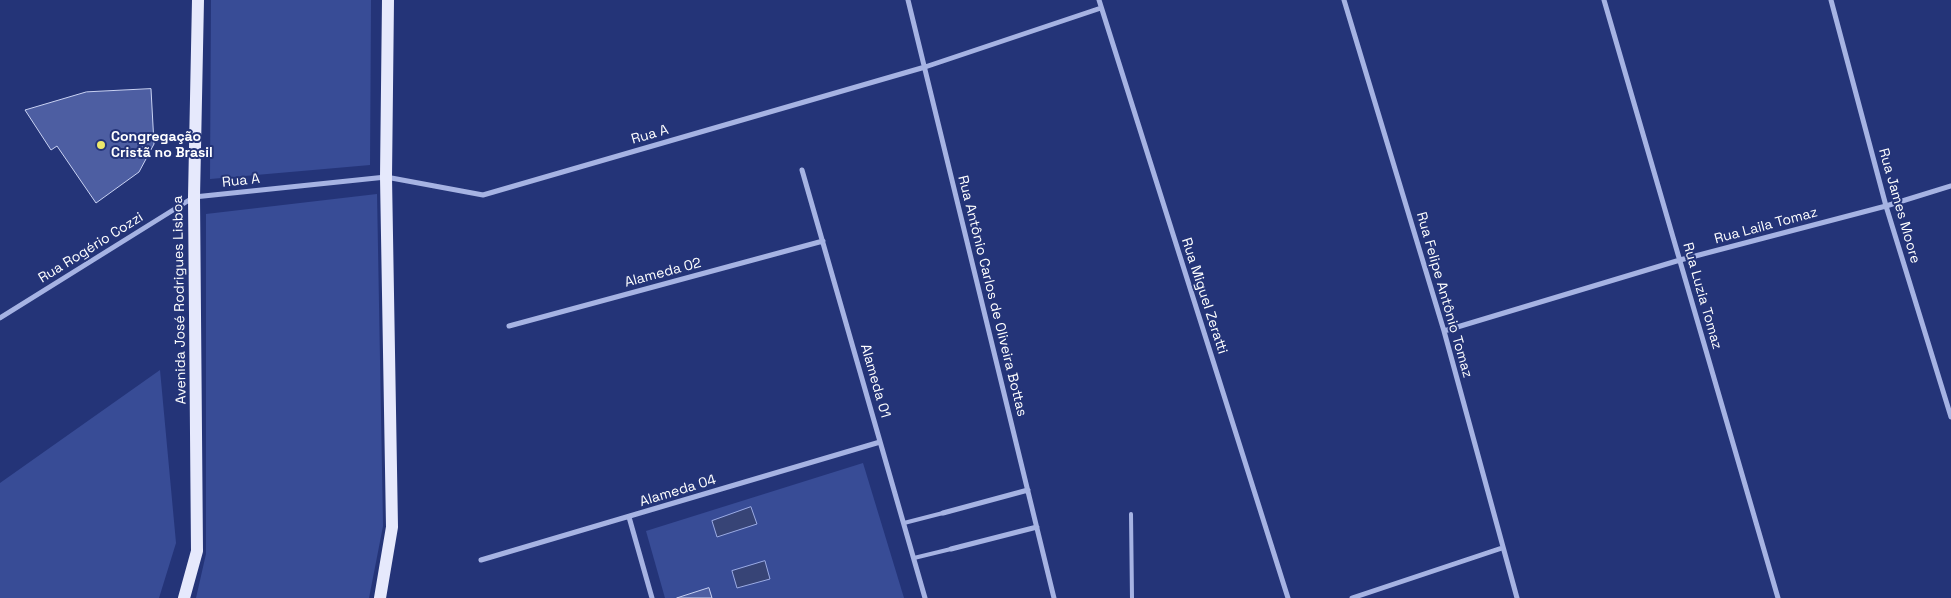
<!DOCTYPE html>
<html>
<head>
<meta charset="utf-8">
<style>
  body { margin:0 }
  canvas { display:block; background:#243478 }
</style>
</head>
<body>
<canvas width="1951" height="598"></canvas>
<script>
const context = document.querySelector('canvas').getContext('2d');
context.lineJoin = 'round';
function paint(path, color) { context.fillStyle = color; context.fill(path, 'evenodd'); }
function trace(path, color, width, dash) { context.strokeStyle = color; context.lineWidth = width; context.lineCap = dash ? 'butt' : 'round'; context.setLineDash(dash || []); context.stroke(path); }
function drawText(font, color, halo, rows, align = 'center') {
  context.font = font + ' "Space Grotesk",sans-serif'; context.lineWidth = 4; context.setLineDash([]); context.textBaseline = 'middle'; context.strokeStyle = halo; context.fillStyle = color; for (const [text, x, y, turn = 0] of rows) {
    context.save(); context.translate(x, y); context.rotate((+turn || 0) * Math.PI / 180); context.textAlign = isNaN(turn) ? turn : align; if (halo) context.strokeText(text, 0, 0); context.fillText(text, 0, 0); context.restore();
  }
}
paint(new Path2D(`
  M211,0H371L370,165L210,179Z
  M377,194L383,526L369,598H196L206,554V214Z
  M160,370L176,543L159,598H0V483Z
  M863,463L904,598H665L646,531Z`), '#384c96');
const water = new Path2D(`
  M751,507L757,524L717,537L712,521Z
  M765,561L770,579L737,588L732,571Z`);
paint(water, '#374476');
trace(water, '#9babe4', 1);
const building = new Path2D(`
  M151,89L154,144L139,172L96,203L57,146L51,150L25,110L86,92Z
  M709,588L712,598H677Z`);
paint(building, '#4d5ea2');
trace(building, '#c9d2f3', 1);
trace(new Path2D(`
  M1131,514L1132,598
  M904,523L943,513
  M914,558L951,549`), '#a6b3e3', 4);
trace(new Path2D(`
  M908,0L1054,598
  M1099,0L1288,598
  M1344,0L1444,331L1517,598
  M1604,0L1778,598
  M1831,0L1886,206L1951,417
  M802,170L925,598
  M0,318L194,197L386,177L483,195L925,67L1101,8
  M509,326L823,241
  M1444,331L1680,260L1886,206L1951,186
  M943,513L1028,490
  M629,517L652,598
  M951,549L1037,527
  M481,560L880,442
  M1352,598L1502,548`), '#a6b3e3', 5);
trace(new Path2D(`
  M184,598L197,551L194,197L198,0
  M380,598L392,527L386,177L388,0`), '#e6e9fc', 12);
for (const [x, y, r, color] of [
  [101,145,5,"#ede86b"]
]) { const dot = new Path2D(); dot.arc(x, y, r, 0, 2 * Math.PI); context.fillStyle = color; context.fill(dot); trace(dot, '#243478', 2); }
drawText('14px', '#fff', '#243478', [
  ["Rua A",650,135,-16],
  ["Rua A",241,181,-6],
  ["Rua James Moore",1899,206,74],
  ["Rua Laila Tomaz",1766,226,-15],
  ["Rua Rogério Cozzi",91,248,-32],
  ["Alameda 02",663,273,-15],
  ["Rua Felipe Antônio Tomaz",1444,295,74],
  ["Rua Antônio Carlos de Oliveira Bottas",992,296,76],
  ["Rua Miguel Zeratti",1204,296,72],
  ["Rua Luzia Tomaz",1702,296,74],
  ["Avenida José Rodrigues Lisboa",180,300,-91],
  ["Alameda 01",875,381,74],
  ["Alameda 04",678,491,-17]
]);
drawText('bold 14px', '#fff', '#243478', [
  ["Congregação",111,137],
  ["Cristã no Brasil",111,153]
], 'left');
</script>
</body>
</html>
